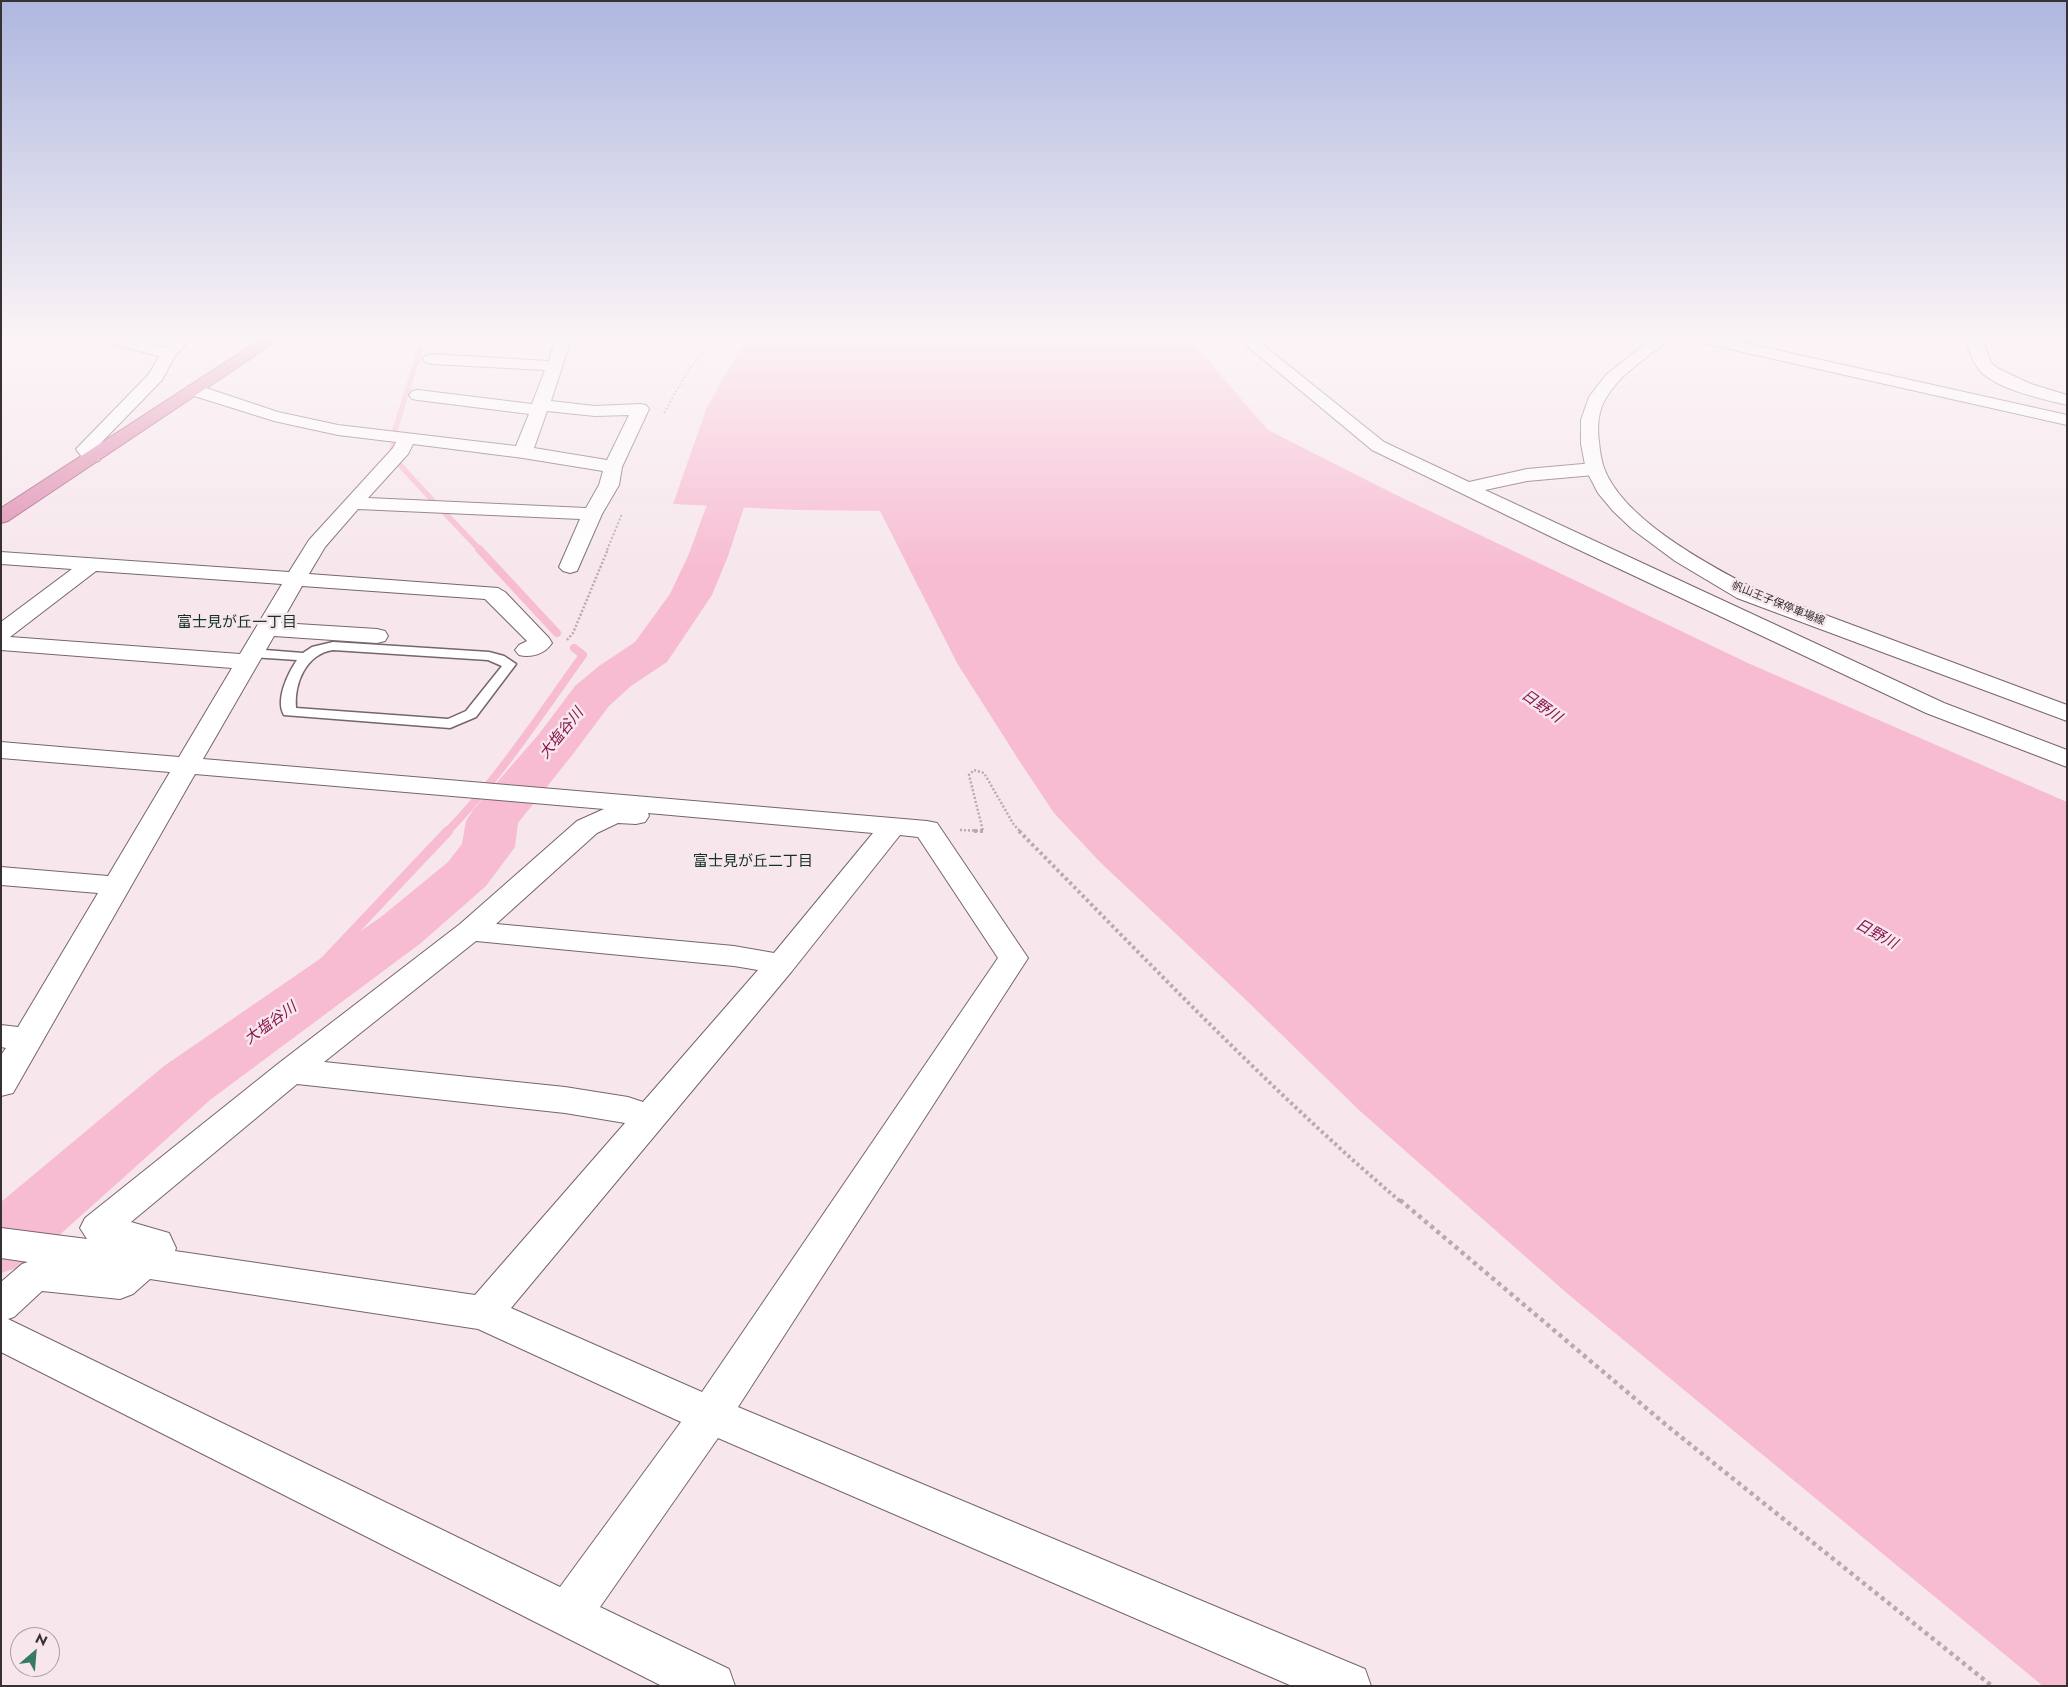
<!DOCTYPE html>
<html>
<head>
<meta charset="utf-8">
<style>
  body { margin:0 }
  #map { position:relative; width:2068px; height:1687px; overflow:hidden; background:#f7e7ec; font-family:Jost,sans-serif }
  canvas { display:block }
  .frame { position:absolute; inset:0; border:2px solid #383134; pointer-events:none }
  .north { position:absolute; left:10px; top:1627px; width:50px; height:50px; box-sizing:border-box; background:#f7e7ec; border:1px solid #ab9ea2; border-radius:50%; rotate:27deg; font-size:14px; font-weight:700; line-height:20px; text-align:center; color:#383134 }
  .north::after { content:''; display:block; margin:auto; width:18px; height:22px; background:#377867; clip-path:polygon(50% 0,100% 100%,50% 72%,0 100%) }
</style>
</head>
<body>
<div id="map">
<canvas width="2068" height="1687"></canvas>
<div class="frame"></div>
<div class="north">N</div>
</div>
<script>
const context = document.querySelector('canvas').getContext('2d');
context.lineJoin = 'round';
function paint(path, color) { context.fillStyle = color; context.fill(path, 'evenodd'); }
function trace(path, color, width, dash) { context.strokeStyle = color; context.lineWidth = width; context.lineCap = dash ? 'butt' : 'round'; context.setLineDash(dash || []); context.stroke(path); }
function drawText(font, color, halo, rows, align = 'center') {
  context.font = font + ' Jost,"Noto Sans JP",sans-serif'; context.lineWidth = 5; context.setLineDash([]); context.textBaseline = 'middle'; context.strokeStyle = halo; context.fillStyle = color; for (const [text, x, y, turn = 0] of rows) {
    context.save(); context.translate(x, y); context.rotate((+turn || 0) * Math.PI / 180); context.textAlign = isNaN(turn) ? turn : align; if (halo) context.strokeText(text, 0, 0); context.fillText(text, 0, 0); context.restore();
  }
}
paint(new Path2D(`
  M751,336H1187L1268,430L1390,492L1750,664L2067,802V1686H2043L1569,1295L1360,1111L1246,1000L1100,862L1054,813L1020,762L957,663L880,511L796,510L673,504L707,407L742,346Z`), '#f7bbd2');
trace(new Path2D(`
  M394,433L420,350L427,336
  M392,450L393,445
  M400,465L436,504
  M442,510L480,550`), '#f7bbd2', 5.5);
trace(new Path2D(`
  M479,549L557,633
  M447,832C499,778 540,715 583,655L574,648`), '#f7bbd2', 8);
trace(new Path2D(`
  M261,1029L448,831`), '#f7bbd2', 10);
paint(new Path2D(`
  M758,432L771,435L776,443L757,468L728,556L712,595L667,662L631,686L609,706L573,754L518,823L515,847L486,886L421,943L210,1100L26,1265L1,1273V1202L164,1066L381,917L448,862L462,844L466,821L473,810L539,734L575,686L599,666L635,642L670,594L688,556L721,467L745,435Z`), '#f7bbd2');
const service = new Path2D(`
  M333,642L489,652L504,656L516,664L476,717L450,728L284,715C275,700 288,673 297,660L252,657L245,653L252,649L303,653L312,647ZM333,650L488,660L502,666L466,711L448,719L296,708C294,683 306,654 333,650Z`);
const minor = new Path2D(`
  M91,336H116L165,348L177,336H194L175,356L162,380L95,449L101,457L99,461C87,464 82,458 76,449L149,374L159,356L93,339Z
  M559,336H575L569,346L551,401L595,406L640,404L646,405L649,409L622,467L619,485L602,514L577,571L570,573L563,571L559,567L580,519L358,509L325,547L309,574L498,588L505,592L549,638L552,643C545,654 531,658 519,655L515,650L519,645L527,641L485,599L302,586L281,623L377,629L385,631L388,636L385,641L377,643L274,636L203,759L927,821L937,823L1028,958L738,1407L1365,1669L1371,1686H1292L718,1438L600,1607L729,1669L735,1686H662L1,1352V1282L22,1264L28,1262L1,1258V1228L87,1239L80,1228L85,1218L279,1063L460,924L577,821L604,809L195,774L13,1093L1,1096V1055L6,1048L1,1047V1025L18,1027L98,893L1,885V867L108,876L170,772L1,758V742L179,757L232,668L1,650V622L72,569L1,564V552L289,572L309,540L393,448L396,442L338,435L274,421L188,394L185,390L188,386H200L278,412L338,425L516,446L529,414L418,400L412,399L409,395L412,391L418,390L532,404L545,370L431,364L425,362L423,359L425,356L431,354L549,361L553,346ZM547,411L595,416L629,415L607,460L534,448ZM413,444L523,458L603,471L599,485L586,508L368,498L408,454ZM96,571L282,584L240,654L10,637ZM648,813L873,833L774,953L734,946L496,924L597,833L618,823L636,824L645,822L649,816ZM900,835L918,837L998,958L702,1392L511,1308L792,971ZM476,941L734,966L758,970L643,1102L628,1097L565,1087L324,1062ZM297,1084L565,1113L625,1123L475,1295L175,1251L176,1248L169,1233L131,1222ZM150,1279L478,1329L681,1422L560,1587L8,1319L14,1317L42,1291L120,1299L133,1294Z
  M1235,336H1252L1384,442L1469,482L1527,469L1594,463L1601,465L1603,469L1601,473L1594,475L1527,481L1485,490L1944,703L2067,750V767L1926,713L1558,540L1372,450Z
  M1686,336H1714L2067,415V425L1694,341L1688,339Z
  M1963,336H1979L1984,343L1991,363L1999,369L2031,384L2067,395V405C2042,399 1999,390 1980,371C1971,361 1970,347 1963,336Z`);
const secondary = new Path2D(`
  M1655,336H1673C1668,343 1659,348 1652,353C1635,366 1617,379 1606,398C1598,411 1597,427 1599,442C1600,451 1601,460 1604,468C1623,519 1707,564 1753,588L2067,705V721L1737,598L1675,561L1632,529L1613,511L1598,493L1586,470L1581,444V420L1589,397L1606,375Z`);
const trunk = new Path2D(`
  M266,336H284L8,521L1,523V508Z`);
trace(service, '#75666b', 3);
trace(minor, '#75666b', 2);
trace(secondary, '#75666b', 2);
trace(trunk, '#a05b79', 2);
trace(new Path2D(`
  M664,413L687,372L717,336
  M607,550L622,514`), '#b8abaf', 2, [2, 2]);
trace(new Path2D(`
  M567,640L573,633L608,549
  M960,830L983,831L969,775L974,770L984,773L1014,825L1021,832`), '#b8abaf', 2.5, [2, 2]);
trace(new Path2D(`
  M974,831H983
  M1019,831C1144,957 1266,1087 1401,1202`), '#b8abaf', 4, [3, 3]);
trace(new Path2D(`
  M1400,1200L1665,1424L1992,1686`), '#b8abaf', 4.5, [4, 4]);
paint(service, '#fff');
paint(minor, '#fff');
paint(secondary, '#fff');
paint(trunk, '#e08eb2');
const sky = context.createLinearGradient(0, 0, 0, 572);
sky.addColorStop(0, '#aeb7df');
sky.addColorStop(0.59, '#fbf4f6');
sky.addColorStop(1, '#fbf4f600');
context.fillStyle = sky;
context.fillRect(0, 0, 2068, 572);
drawText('11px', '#383134', '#f7e7ec', [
  ["帆山王子保停車場線",1778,604,22]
]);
drawText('15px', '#123129', '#f7e7ec', [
  ["富士見が丘一丁目",237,623],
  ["富士見が丘二丁目",753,862]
]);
drawText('italic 15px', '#861552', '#f7e7ec', [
  ["日野川",1541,707,35],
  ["大塩谷川",562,734,-51],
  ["日野川",1876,935,29],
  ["大塩谷川",271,1024,-36]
]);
</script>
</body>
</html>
